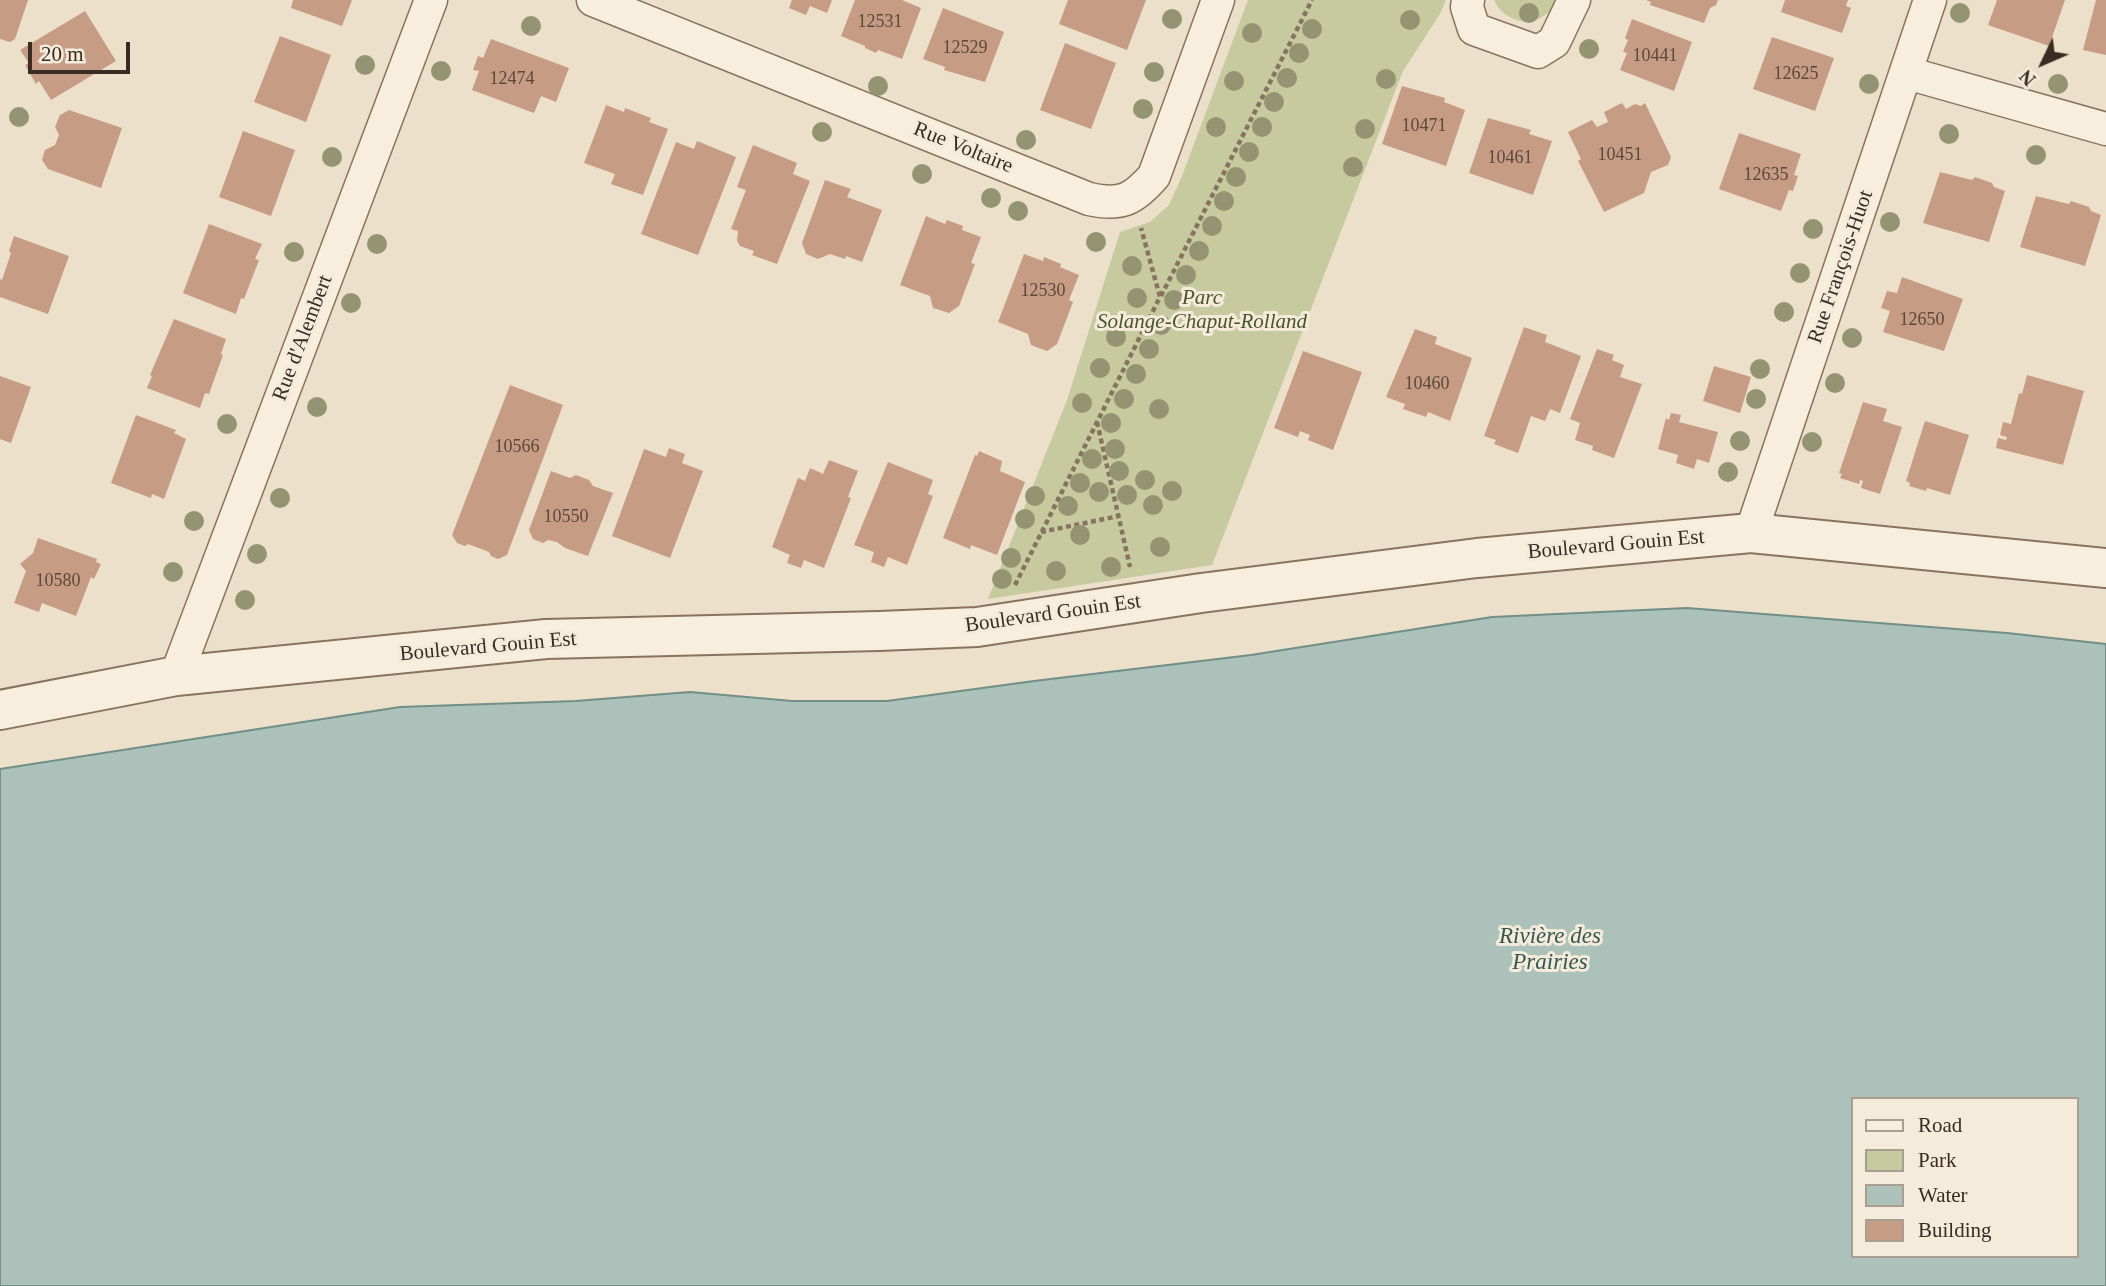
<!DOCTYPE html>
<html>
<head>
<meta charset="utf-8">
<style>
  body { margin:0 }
  #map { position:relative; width:2106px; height:1286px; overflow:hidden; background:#ece0cb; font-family:Georgia,serif }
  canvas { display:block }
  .legend { position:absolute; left:1851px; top:1097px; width:228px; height:161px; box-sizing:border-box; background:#f4ebda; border:2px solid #a99f90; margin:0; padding:9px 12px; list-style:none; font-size:21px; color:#392c22 }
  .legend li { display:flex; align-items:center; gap:14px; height:35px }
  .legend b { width:35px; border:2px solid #a99f90 }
  .north { position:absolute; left:2008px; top:28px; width:70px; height:70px; -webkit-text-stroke:5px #f4ebda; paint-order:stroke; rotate:226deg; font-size:19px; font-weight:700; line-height:28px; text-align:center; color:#392c22 }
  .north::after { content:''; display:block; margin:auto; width:24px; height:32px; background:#392c22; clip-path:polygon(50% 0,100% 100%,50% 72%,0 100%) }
  .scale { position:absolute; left:28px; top:42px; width:102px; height:32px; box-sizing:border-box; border:4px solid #392c22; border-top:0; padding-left:9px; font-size:21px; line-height:24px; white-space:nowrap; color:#392c22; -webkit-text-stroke:5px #f4ebda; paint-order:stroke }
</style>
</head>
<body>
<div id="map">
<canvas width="2106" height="1286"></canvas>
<ul class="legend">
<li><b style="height:9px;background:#f7eedd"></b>Road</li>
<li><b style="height:19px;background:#c7c99f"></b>Park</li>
<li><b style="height:19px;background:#abc1b9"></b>Water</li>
<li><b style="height:19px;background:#c79c84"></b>Building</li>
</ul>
<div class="north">N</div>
<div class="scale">20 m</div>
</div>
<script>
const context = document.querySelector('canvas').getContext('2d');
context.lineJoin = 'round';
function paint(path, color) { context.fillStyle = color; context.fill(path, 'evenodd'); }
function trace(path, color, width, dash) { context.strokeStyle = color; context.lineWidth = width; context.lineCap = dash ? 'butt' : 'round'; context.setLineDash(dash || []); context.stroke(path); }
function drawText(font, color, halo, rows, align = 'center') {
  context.font = font + ' Georgia,serif'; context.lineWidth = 6; context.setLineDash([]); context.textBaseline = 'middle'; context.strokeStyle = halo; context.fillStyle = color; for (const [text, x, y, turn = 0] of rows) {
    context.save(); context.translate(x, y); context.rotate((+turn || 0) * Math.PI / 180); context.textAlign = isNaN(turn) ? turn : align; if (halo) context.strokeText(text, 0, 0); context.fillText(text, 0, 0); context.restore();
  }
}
paint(new Path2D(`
  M1248,0H1446L1440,14L1403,71L1212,565L988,599L1067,400L1120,232L1150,222L1169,205L1182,176Z
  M1494,0H1557C1544,29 1507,28 1494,0Z`), '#c7c99f');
const water = new Path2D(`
  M1687,608L2007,633L2106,644V1286H0V769L400,707L576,701L690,692L792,701H887L1034,681L1251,655L1492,617ZM1852,1099H2076V1256H1852Z`);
paint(water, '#abc1b9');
trace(water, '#718f86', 2);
paint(new Path2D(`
  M0,0H28L15,39L10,42L0,39Z
  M293,0H352L342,26L291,8Z
  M792,0H832L827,13L810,6L806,15L789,8Z
  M855,0H902L921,8L902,59L878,50L876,53L865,48V46L841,36Z
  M1068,0H1146L1127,50L1059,24Z
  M1646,0H1718L1716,5L1710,8L1704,23L1650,5L1651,2Z
  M1785,0H1848L1846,6L1851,8L1842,33L1781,12Z
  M1997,0H2065L2049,46L1988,25Z
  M2096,0H2106V55L2083,50Z
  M943,8L1004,32L985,82L944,70L945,67L923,59Z
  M85,11L116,61L51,100L39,81L36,84L25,65L29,63L20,50Z
  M1632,19L1692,42L1674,91L1620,70L1627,53L1623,52L1628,40L1625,38Z
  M280,36L331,55L306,122L254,102Z
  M1772,37L1834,58L1815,111L1753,89Z
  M491,39L569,68L556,102L541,96L534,113L472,90L479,71L473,70L478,56L483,58Z
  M1065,43L1116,63L1091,129L1040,110Z
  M1402,86L1445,98L1444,102L1465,110L1446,166L1382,144Z
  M1622,103L1626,109L1635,104L1641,106L1645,103L1671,157L1668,165L1651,172L1644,193L1604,212L1578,161L1581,159L1568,132L1592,120L1597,127L1608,122L1604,112Z
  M606,105L624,112L625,108L651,118L649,122L668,129L643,195L611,184L615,174L584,163Z
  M69,110L122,128L101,188L48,169L42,160L45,150L55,145L59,135L55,127L60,115Z
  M1488,118L1531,130L1529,134L1552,141L1533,195L1469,173Z
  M243,131L295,150L271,216L219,197Z
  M1739,133L1801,154L1794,175L1798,176L1793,191L1789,190L1781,211L1719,189Z
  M697,141L736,157L698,255L641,234L676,142L694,149Z
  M753,145L797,163L793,174L810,181L777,264L752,255L754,251L740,246L737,241L738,231L731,229L746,190L737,187Z
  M1940,172L1972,180L1975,177L1992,183L1994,187L2005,191L1989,242L1923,223Z
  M825,180L851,189L847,197L882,210L862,262L846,256L845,259L830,254L818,259L806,254L802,243Z
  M2036,196L2069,204L2071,201L2089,207L2091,211L2101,215L2085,266L2020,247Z
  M926,216L945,224L947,220L963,226L962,230L981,237L971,263L975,264L959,306L949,313L933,308L930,296L900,285Z
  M209,224L262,244L255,259L259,260L244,299L241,298L236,314L183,293Z
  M14,236L69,256L48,314L0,297V279L2,280L11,253L9,251Z
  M1024,254L1043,261L1044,257L1061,264L1060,267L1079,275L1069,300L1073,302L1057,344L1047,351L1031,345L1028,334L998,322Z
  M1902,277L1963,299L1944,351L1883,332L1890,311L1881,308L1887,291L1897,293Z
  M174,319L226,339L221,354L223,355L209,394L205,393L200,408L147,388L152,376L150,375Z
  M1524,327L1547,335L1545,342L1581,356L1560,413L1550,409L1545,421L1531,416L1518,453L1494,444L1496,440L1484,436Z
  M1415,329L1437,337L1435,344L1472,358L1450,421L1428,412L1426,417L1403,409L1405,404L1386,397Z
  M1597,349L1614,355L1612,360L1624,365L1620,377L1642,384L1614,458L1592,450L1593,446L1575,440L1580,423L1570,419Z
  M1303,351L1362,372L1333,450L1308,440L1310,435L1300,431L1298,437L1274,428Z
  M1714,366L1751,377L1740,413L1703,401Z
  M2027,375L2084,391L2063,465L1996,448L1998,438L2006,440L2007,437L2000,435L2003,422L2011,424L2019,393L2022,394Z
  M0,376L31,387L11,443L0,439Z
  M510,385L563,405L507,555L498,559L491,556L489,552L468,544L465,546L457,543L452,535Z
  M1863,402L1887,409L1883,421L1902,427L1880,494L1861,488L1863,481L1860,480L1859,484L1840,478L1842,474L1839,473Z
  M1671,413L1681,415L1679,422L1718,432L1709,463L1697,459L1694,469L1676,463L1678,455L1658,449L1666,418L1669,420Z
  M136,415L176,430L174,433L186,439L164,499L152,494L151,498L111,483Z
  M1925,421L1969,435L1950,495L1927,488L1926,491L1909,486L1910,483L1906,481Z
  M669,448L685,454L682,463L703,471L670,558L612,536L644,449L666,457Z
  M979,451L1002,461L1000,471L1025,482L997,555L971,545L970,549L943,538L975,455L977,456Z
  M829,460L858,471L848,497L851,498L824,568L804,560L801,568L787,563L790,555L772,547L798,478L805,481L810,468L823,474Z
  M888,462L933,480L928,494L933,496L907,565L888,557L884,567L871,562L874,552L854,545Z
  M551,471L570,478L576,475L589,480L593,486L613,493L588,556L565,548L557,542L548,540L543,543L533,539L529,530Z
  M38,538L97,559L96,562L101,564L94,579L91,577L76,616L42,603L39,612L14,603L26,571L20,564L33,553Z`), '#c79c84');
const minor = new Path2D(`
  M593,0L1089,199C1121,206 1133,200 1154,176L1218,0
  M1468,0L1467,7L1474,29L1538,52L1554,42L1574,0
  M1907,73L2106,129
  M1751,533L1930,0
  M176,676L431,0`);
const tertiary = new Path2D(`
  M0,710L176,676L546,639L879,631L977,627L1201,593L1477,558L1751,533L2106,568`);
trace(minor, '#877360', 35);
trace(tertiary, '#877360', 42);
trace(new Path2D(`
  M1161,296L1312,0
  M1097,422L1130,567
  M1041,532L1119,516
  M1015,585L1160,297L1141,228`), '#877360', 4.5, [5, 3.5]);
trace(minor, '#f7eedd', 32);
trace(tertiary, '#f7eedd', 38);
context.fillStyle = '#949372';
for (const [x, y] of [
  [1529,13],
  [1960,13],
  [1172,19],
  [1410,20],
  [531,26],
  [1312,29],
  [1252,33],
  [1589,49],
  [1299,53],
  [365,65],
  [441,71],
  [1154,72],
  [1287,78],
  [1386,79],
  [1234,81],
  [1869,84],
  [2058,84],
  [878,86],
  [1274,102],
  [1143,109],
  [19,117],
  [1216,127],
  [1262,127],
  [1365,129],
  [822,132],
  [1949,134],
  [1026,140],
  [1249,152],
  [2036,155],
  [332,157],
  [1353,167],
  [922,174],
  [1236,177],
  [991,198],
  [1224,201],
  [1018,211],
  [1890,222],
  [1212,226],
  [1813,229],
  [1096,242],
  [377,244],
  [1199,251],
  [294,252],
  [1132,266],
  [1800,273],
  [1186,275],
  [1137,298],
  [1174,300],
  [351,303],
  [1784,312],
  [1161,325],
  [1116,337],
  [1852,338],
  [1149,349],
  [1100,368],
  [1760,369],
  [1136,374],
  [1835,383],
  [1124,399],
  [1756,399],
  [1082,403],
  [317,407],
  [1159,409],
  [1111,423],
  [227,424],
  [1740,441],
  [1812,442],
  [1115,449],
  [1092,459],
  [1119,471],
  [1728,472],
  [1145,480],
  [1080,483],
  [1172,491],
  [1099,492],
  [1127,495],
  [1035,496],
  [280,498],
  [1153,505],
  [1068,506],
  [1025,519],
  [194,521],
  [1080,535],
  [1160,547],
  [257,554],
  [1011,558],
  [1111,567],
  [1056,571],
  [173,572],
  [1002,579],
  [245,600]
]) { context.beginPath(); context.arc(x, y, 10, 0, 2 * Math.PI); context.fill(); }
drawText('18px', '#5c483a', null, [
  ["12531",880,22],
  ["12529",965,48],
  ["10441",1655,56],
  ["12625",1796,74],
  ["12474",512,79],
  ["10471",1424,126],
  ["10451",1620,155],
  ["10461",1510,158],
  ["12635",1766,175],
  ["12530",1043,291],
  ["12650",1922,320],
  ["10460",1427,384],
  ["10566",517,447],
  ["10550",566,517],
  ["10580",58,581]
]);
drawText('21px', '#392c22', '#f4ebda', [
  ["Rue Voltaire",963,148,22],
  ["Rue François-Huot",1841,267,-71],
  ["Rue d'Alembert",303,338,-69],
  ["Boulevard Gouin Est",1616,545,-5],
  ["Boulevard Gouin Est",1053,614,-8],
  ["Boulevard Gouin Est",488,647,-5]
]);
drawText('italic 21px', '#4c542a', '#f4ebda', [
  ["Parc",1202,298],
  ["Solange-Chaput-Rolland",1202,322]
]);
drawText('italic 23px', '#335853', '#f4ebda', [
  ["Rivière des",1550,937],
  ["Prairies",1550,963]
]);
</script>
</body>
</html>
